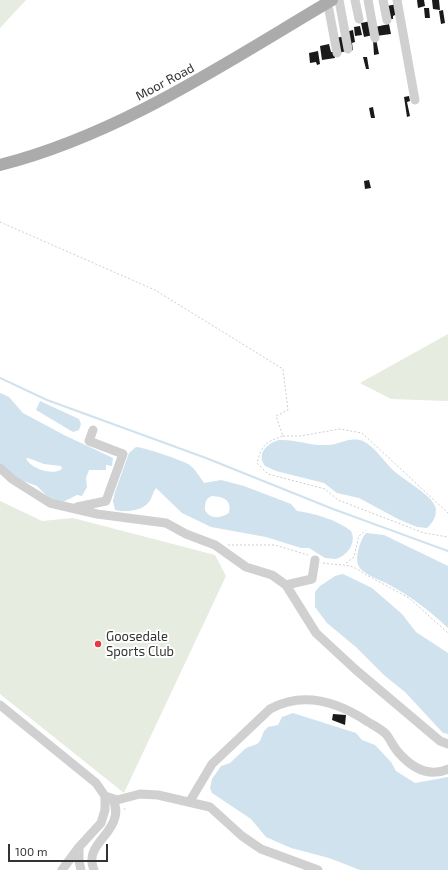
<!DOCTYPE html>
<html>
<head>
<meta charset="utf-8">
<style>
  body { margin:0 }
  #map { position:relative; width:448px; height:870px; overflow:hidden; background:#fff; font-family:"Exo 2",sans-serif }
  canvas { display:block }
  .scale { position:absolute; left:8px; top:844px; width:100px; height:18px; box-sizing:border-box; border:2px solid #333; border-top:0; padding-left:5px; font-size:12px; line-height:14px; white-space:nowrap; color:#333; -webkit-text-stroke:3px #fff; paint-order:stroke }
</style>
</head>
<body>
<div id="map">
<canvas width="448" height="870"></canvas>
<div class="scale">100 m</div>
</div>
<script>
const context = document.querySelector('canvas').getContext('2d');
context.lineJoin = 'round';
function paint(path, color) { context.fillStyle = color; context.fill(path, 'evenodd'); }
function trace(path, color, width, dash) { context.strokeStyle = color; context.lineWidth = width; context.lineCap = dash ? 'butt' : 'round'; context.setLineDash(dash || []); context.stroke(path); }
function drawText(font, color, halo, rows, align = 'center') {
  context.font = font + ' "Exo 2",sans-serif'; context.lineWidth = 4; context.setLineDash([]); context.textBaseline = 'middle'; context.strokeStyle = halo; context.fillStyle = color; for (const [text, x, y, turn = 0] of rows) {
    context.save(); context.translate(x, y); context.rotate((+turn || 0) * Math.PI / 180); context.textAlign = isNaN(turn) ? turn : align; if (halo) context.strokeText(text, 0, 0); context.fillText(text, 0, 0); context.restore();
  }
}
paint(new Path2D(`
  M0,0H26L0,28Z
  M448,334V401L391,399L360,383Z
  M0,501L42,521L73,518L215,555L226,576L124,793L0,694Z`), '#e6ecdf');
paint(new Path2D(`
  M0,393L9,397L23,413L64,435L113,458L112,466L106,465V470H89L86,478L87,487L82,496L77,495L63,502L49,498L37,486L18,479L0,465ZM28,458L44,464L61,466L62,469C52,476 32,469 26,459Z
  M40,401L79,419L81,424L79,430L73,432L36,410Z
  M279,440C295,439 310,446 327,445C340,445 349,436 363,441C372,445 382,458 389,466C399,478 430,493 435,506C438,514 433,523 427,528L417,527L398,519L359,498L337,493L324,483L276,471L265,466C256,454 267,443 279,440Z
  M136,447C143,447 181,460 188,464C195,468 199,476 204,483L221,480L244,486L291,504L297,511C314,513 337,520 351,531C357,543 347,556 336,559L325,558L309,548H301L266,537L211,527L182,513L156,488C153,492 152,498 149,502C141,512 125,512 115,510L113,501L115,492L129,453ZM212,496C223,497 232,499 229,513C221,518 210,520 205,510C205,504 205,498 212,496Z
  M366,533L384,535L448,566V628C429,610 409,595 386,583C378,579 362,574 358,565C355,557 360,540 366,533Z
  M343,574L372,588L402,614L416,632L448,653V734L443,733L405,692L385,676L357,648L327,623L315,607V592L320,586L335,576Z
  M293,713L356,733L362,740L375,745L391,762L396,771L415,783L448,777V870H360L329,858L291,848L266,837L251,819L212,793L210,788L212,779L221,766L230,763L246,748L257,744L260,741L264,731L268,727L278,725L282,717Z`), '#cfe2ee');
trace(new Path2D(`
  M0,378L47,400L206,458L333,509L448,551`), '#cfe2ee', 2);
paint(new Path2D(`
  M417,0H424L425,6L418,8Z
  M432,0H439L440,10L433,9Z
  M397,4L395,15L393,16V19H389L387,6Z
  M424,8H429L430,18H425Z
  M443,10L445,23L441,24L439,11Z
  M371,21L373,35L364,37L361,23Z
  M389,24L391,34L376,36L375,27Z
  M360,26L362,35L355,36L354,27Z
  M353,30L355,42L352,43L353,50L349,51V31Z
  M345,36L347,51L338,53L336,38Z
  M373,39H376L379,54L374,55Z
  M329,44L331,52H334L335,58L322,60L320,46Z
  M318,51L320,64L317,65L316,62L310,63L309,53Z
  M363,57H367L369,69H366Z
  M409,96L410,101L407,102L410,116L407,117L404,97Z
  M373,107L375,118H371L369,108Z
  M369,180L371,188L365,189L364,181Z
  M333,714L346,715L345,725L332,720Z`), '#1a1a1a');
trace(new Path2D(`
  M0,222L155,290L283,369L288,410L276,416L283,436C265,442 262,445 257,463L268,474L325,489L338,500L424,533L448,537
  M283,436H300L340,429L362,433L448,513
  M228,545H275L308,555
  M323,563C338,566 350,562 363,573L409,598L448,633
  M346,563L354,557L359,536L366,530
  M124,808L126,811`), '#cdcdcd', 1, [2, 2]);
trace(new Path2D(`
  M339,0L348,49
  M355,0L359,19
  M368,0L375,38
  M383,0L387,20
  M397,0L415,100
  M325,4L329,10L337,53
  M0,468L12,479L50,503L97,514L166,523L186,534L215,545L246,567L272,575L286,585L316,633L356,670L440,741L448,744
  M77,507L106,501L123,454L89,441L93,430
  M286,585L312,579L315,560
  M0,705L96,783L105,796V810L101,823L79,847L62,870
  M105,796L117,800L140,794L158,795L210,807L242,836L261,849L318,870
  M190,801L212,764L270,709C303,691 338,702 368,722C373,725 381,729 386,734C390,739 393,746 398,752C411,767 428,778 448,769
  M79,848V861L81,870
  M94,870C84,847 111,837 115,817C117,810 115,805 113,799`), '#d0d0d0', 9);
trace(new Path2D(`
  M0,165C121,134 225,63 332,0`), '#ababab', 12);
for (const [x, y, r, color] of [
  [98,644,4,"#e63946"]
]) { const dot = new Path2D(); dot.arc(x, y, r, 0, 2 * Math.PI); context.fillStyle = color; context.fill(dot); trace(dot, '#fff', 1.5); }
drawText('13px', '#333', '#fff', [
  ["Moor Road",165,82,-28]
]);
drawText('13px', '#333', '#fff', [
  ["Goosedale",106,637],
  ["Sports Club",106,652]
], 'left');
</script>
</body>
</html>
